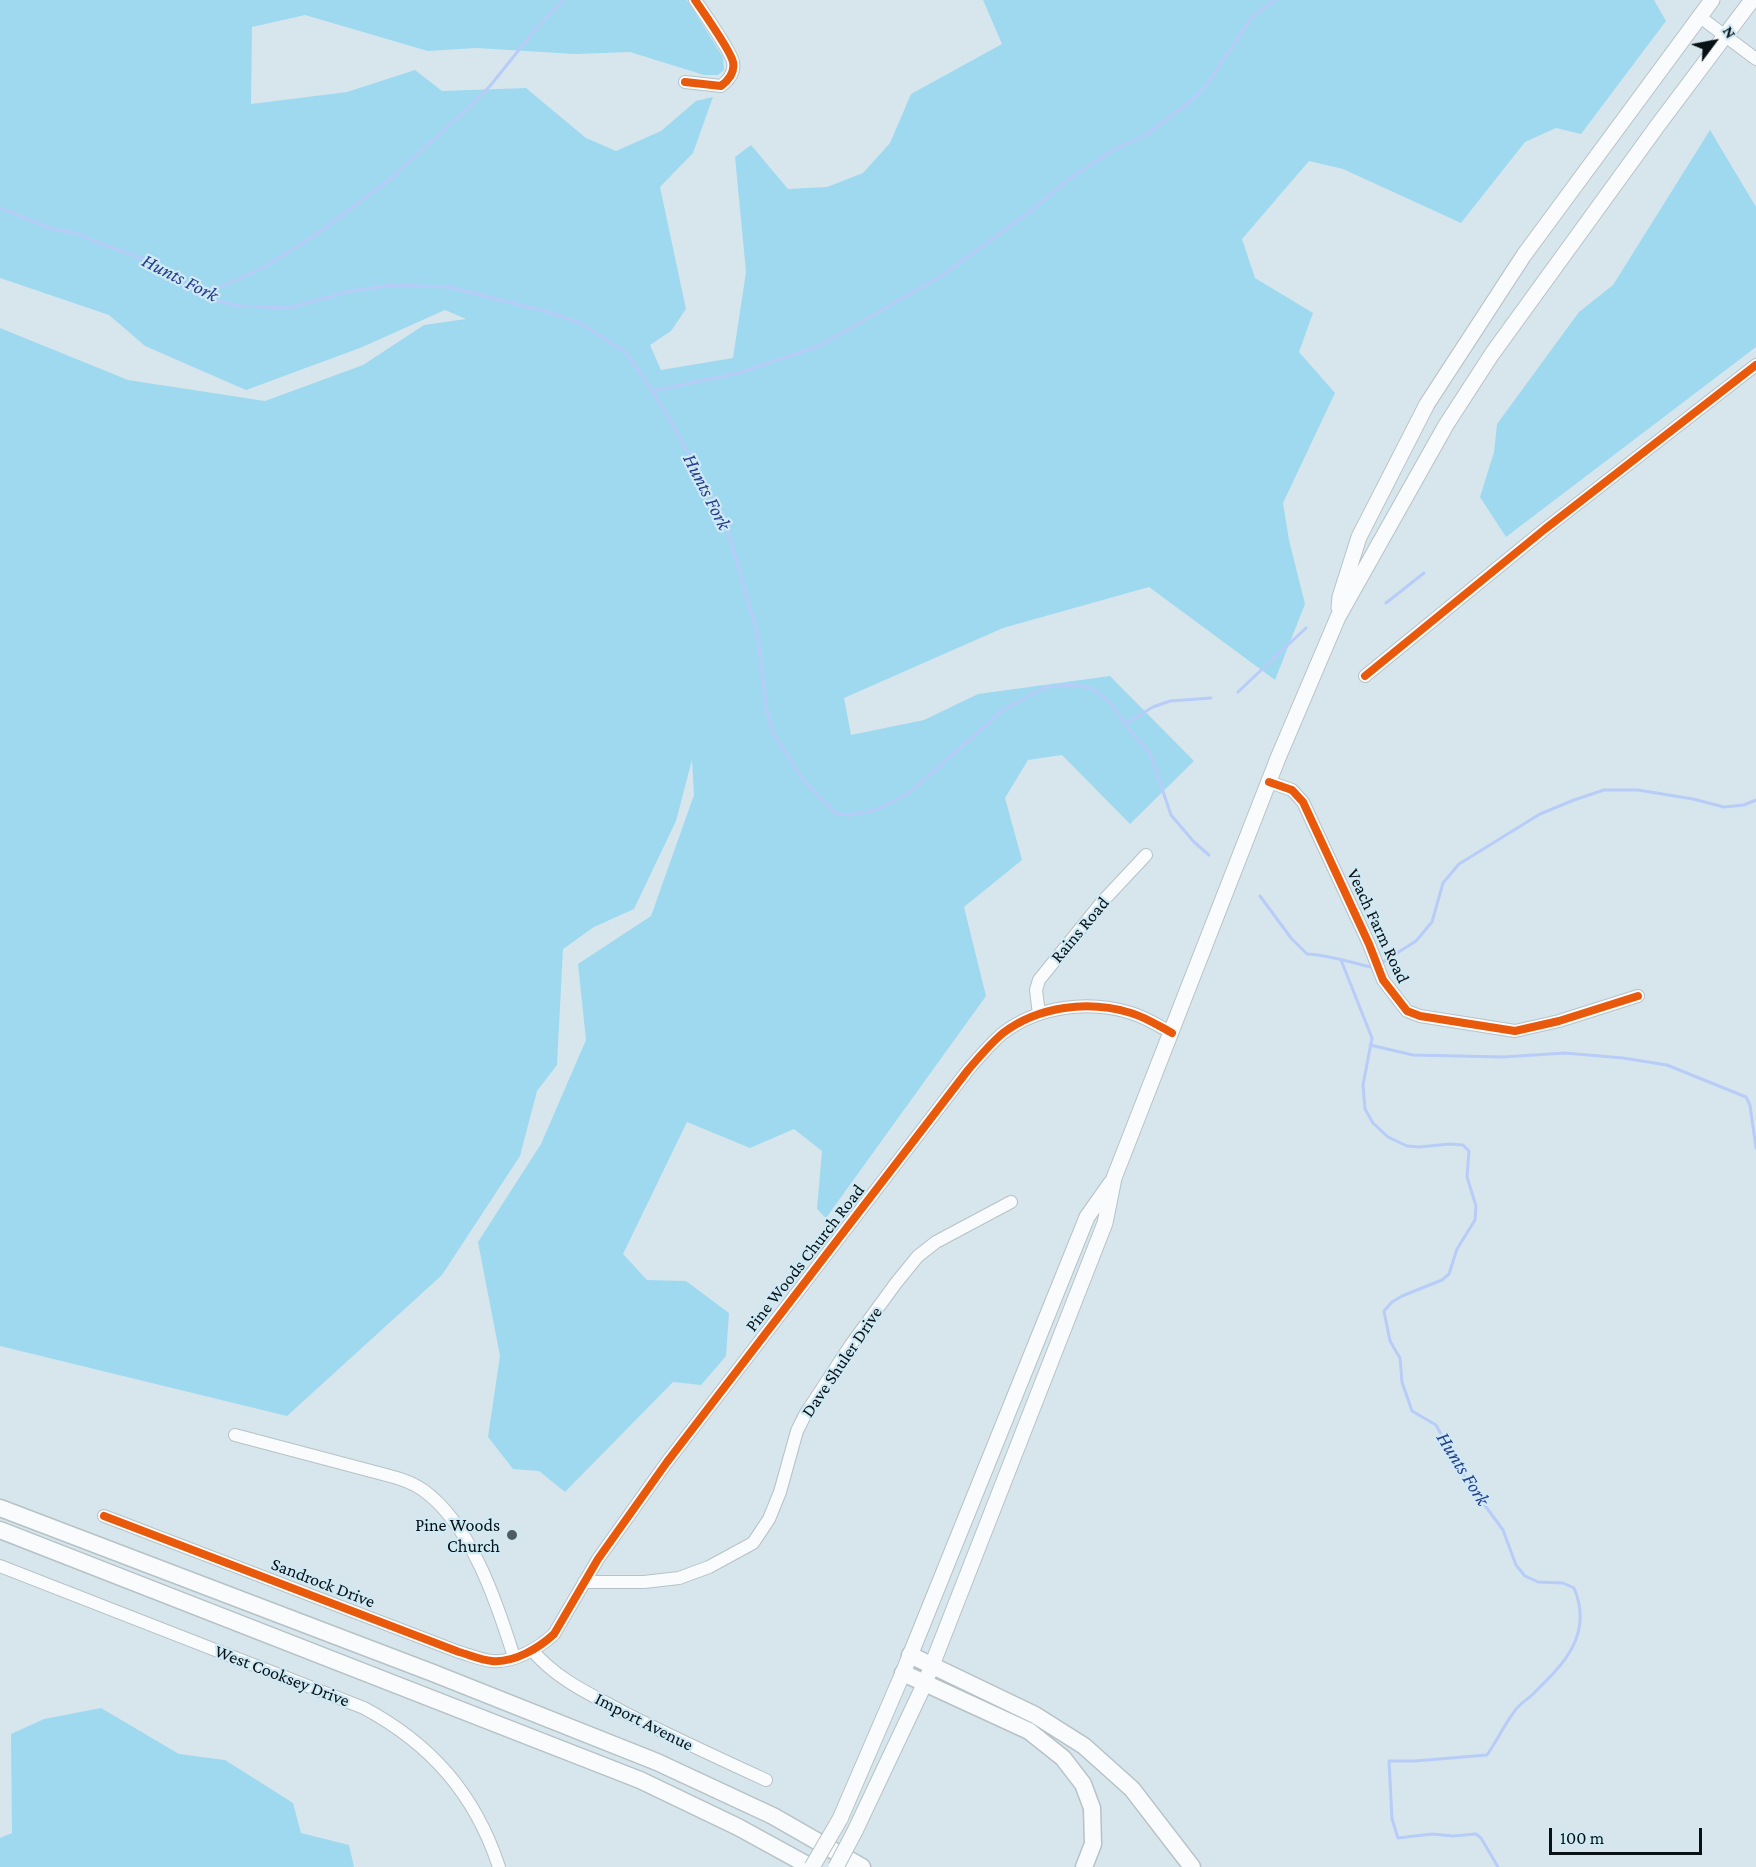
<!DOCTYPE html>
<html>
<head>
<meta charset="utf-8">
<style>
  body { margin:0 }
  #map { position:relative; width:1756px; height:1867px; overflow:hidden; background:#d7e6ed; font-family:"Crimson Pro",serif }
  canvas { display:block }
  .north { position:absolute; left:1684px; top:12px; width:60px; height:60px; -webkit-text-stroke:4px #cfeaf5; paint-order:stroke; rotate:58deg; font-size:16px; font-weight:700; line-height:24px; text-align:center; color:#081115 }
  .north::after { content:''; display:block; margin:auto; width:21px; height:27px; background:#081115; clip-path:polygon(50% 0,100% 100%,50% 72%,0 100%) }
  .scale { position:absolute; left:1549px; top:1828px; width:153px; height:27px; box-sizing:border-box; border:3px solid #081115; border-top:0; padding-left:8px; font-size:18px; line-height:21px; white-space:nowrap; color:#081115; -webkit-text-stroke:4px #cfeaf5; paint-order:stroke }
</style>
</head>
<body>
<div id="map">
<canvas width="1756" height="1867"></canvas>
<div class="north">N</div>
<div class="scale">100 m</div>
</div>
<script>
const context = document.querySelector('canvas').getContext('2d');
context.lineJoin = 'round';
function paint(path, color) { context.fillStyle = color; context.fill(path, 'evenodd'); }
function trace(path, color, width, dash) { context.strokeStyle = color; context.lineWidth = width; context.lineCap = dash ? 'butt' : 'round'; context.setLineDash(dash || []); context.stroke(path); }
function drawText(font, color, halo, rows, align = 'center') {
  context.font = font + ' "Crimson Pro",serif'; context.lineWidth = 4.5; context.setLineDash([]); context.textBaseline = 'middle'; context.strokeStyle = halo; context.fillStyle = color; for (const [text, x, y, turn = 0] of rows) {
    context.save(); context.translate(x, y); context.rotate((+turn || 0) * Math.PI / 180); context.textAlign = isNaN(turn) ? turn : align; if (halo) context.strokeText(text, 0, 0); context.fillText(text, 0, 0); context.restore();
  }
}
paint(new Path2D(`
  M0,0H687L723,57L724,70L718,75H704L630,52L575,54L476,48L428,51L305,15L252,27L251,104L347,92L415,70L442,91L526,88L586,138L616,151L661,131L696,101L713,97L693,153L660,187L686,309L671,331L650,345L661,370L733,358L746,272L735,157L751,145L788,189L827,187L863,173L890,143L911,94L1002,44L983,0H1654L1666,21L1581,134L1556,128L1525,142L1461,223L1343,169L1309,161L1242,239L1255,278L1313,313L1299,352L1335,393L1283,503L1289,540L1305,604L1275,680L1149,587L1003,628L844,698L851,735L924,720L978,694L1110,676L1194,761L1130,824L1062,755L1028,760L1005,798L1022,860L964,907L986,996L826,1218L817,1209L822,1151L794,1129L750,1148L687,1122L623,1254L647,1280L686,1281L729,1313L726,1356L701,1385L673,1382L565,1492L539,1471L513,1469L488,1437L500,1356L478,1242L541,1144L586,1040L578,964L651,916L694,795L692,760L676,821L634,909L594,927L563,949L557,1065L537,1091L520,1156L442,1275L287,1416L0,1346V328L128,380L265,401L363,365L424,325L466,319L445,310L360,348L246,390L145,346L109,315L0,278Z
  M1710,130L1756,207V347L1506,537L1480,497L1494,452L1497,424L1579,312L1613,285Z
  M101,1708L179,1754L225,1760L293,1803L301,1833L349,1845L354,1867H0V1838L12,1833L11,1734L44,1719Z`), '#9fd9f0');
trace(new Path2D(`
  M0,208L55,230L77,233L94,241L149,261L202,294L218,301L239,306L288,308L350,291L393,285L417,286L449,287L552,313L580,323L625,352L644,378L665,411L724,517L757,632L767,712L774,735L804,781L835,813L849,815L873,811L890,803L910,792L1003,710L1046,687L1075,685L1094,689L1113,706L1128,728L1150,753L1171,815L1194,842L1209,855
  M204,294L263,268L315,235L389,180L467,109L490,86L535,30L563,0
  M652,391L738,373L819,346L943,275L1029,212L1072,177L1113,150L1146,135L1192,100L1206,86L1252,17L1275,0
  M1386,603L1424,573
  M1238,692L1306,628
  M1125,724L1153,707L1170,701L1211,698
  M1260,896L1291,938L1307,954C1329,955 1349,962 1371,967
  M1341,960L1372,1038L1363,1085L1365,1109L1373,1123L1388,1137L1407,1146L1419,1147L1450,1144L1463,1145L1469,1151L1467,1177L1476,1206L1475,1220L1457,1249L1449,1274L1442,1280L1402,1296L1392,1302L1384,1311L1390,1341L1400,1358L1402,1382L1412,1411L1436,1425L1467,1481L1503,1530L1516,1565L1525,1576L1538,1582L1563,1583L1574,1588C1594,1635 1563,1665 1531,1696C1525,1701 1518,1705 1514,1712C1504,1725 1497,1741 1487,1755L1415,1761H1389L1392,1819L1398,1838L1432,1834L1453,1836L1476,1834L1481,1838L1498,1867
  M1383,962L1416,941L1432,922L1443,883L1459,864L1540,814L1574,800L1604,790H1638L1693,799L1724,807L1744,805L1756,800
  M1370,1045L1413,1055L1503,1057L1565,1053L1623,1058L1667,1065L1746,1097L1750,1105L1756,1148`), '#b8ccf8', 3);
const minor = new Path2D(`
  M1700,17L1756,59
  M685,82L721,86C729,80 735,72 733,62C731,51 703,12 695,0
  M1365,676L1545,529L1756,365
  M1269,782L1292,790L1303,802L1369,944L1383,980L1407,1011L1420,1016L1515,1031L1559,1021L1638,996
  M1039,1014L1036,990L1039,980L1102,902L1146,855
  M235,1435L390,1476C402,1479 413,1483 423,1490C471,1524 497,1603 514,1657
  M104,1516L459,1652C470,1655 481,1660 492,1661C514,1663 539,1648 554,1634L598,1559L667,1462L968,1070C979,1057 990,1044 1003,1033C1039,1006 1088,1000 1131,1013C1145,1017 1159,1026 1172,1033
  M0,1566L364,1708C431,1744 475,1794 499,1867
  M584,1582H644L679,1578L709,1567L753,1543L769,1519L780,1492L797,1431L806,1413L850,1346L896,1283L918,1256L936,1242L1011,1202
  M532,1650C556,1679 590,1694 623,1712C670,1736 718,1758 766,1780`);
const major = new Path2D(`
  M1339,608L1340,597L1359,537L1427,404L1524,255L1712,0
  M840,1819L903,1673L1087,1217L1111,1183
  M855,1831L925,1683L1105,1223L1114,1178L1278,758L1338,617L1446,425L1492,354L1658,125L1752,0`);
const highway = new Path2D(`
  M0,1508L433,1673L657,1762L773,1816L862,1867
  M0,1530L640,1780L738,1827L811,1867
  M910,1655L1035,1715L1084,1746L1132,1789L1192,1867
  M903,1673L1029,1731L1063,1758L1083,1784L1092,1808L1093,1844L1084,1867`);
trace(minor, '#b6c2c7', 14);
trace(major, '#b6c2c7', 17);
trace(highway, '#b6c2c7', 19);
trace(minor, '#f9fbfc', 12);
trace(major, '#f9fbfc', 15);
trace(highway, '#f9fbfc', 16);
const majorBridge = new Path2D(`
  M812,1867L840,1819
  M836,1867L855,1831`);
trace(majorBridge, '#b6c2c7', 17, []);
trace(majorBridge, '#f9fbfc', 15);
trace(new Path2D(`
  M685,82L721,86C729,80 735,72 733,62C731,51 703,12 695,0
  M1365,676L1545,529L1756,365
  M1269,782L1292,790L1303,802L1369,944L1383,980L1407,1011L1420,1016L1515,1031L1559,1021L1638,996
  M104,1516L459,1652C470,1655 481,1660 492,1661C514,1663 539,1648 554,1634L598,1559L667,1462L968,1070C979,1057 990,1044 1003,1033C1039,1006 1088,1000 1131,1013C1145,1017 1159,1026 1172,1033`), '#e8590c', 8);
for (const [x, y, r, color] of [
  [512,1535,6,"#505c61"]
]) { const dot = new Path2D(); dot.arc(x, y, r, 0, 2 * Math.PI); context.fillStyle = color; context.fill(dot); trace(dot, '#cfeaf5', 2); }
drawText('18px', '#081115', '#cfeaf5', [
  ["Veach Farm Road",1378,926,65],
  ["Rains Road",1080,930,-50],
  ["Pine Woods Church Road",805,1258,-52],
  ["Dave Shuler Drive",842,1362,-56],
  ["Sandrock Drive",323,1583,21],
  ["West Cooksey Drive",282,1676,21],
  ["Import Avenue",644,1722,27]
]);
drawText('18px', '#081115', '#cfeaf5', [
  ["Pine Woods",500,1525],
  ["Church",500,1546]
], 'right');
drawText('italic 20px', '#263d8f', '#cfeaf5', [
  ["Hunts Fork",180,278,27],
  ["Hunts Fork",707,492,63],
  ["Hunts Fork",1463,1469,58]
]);
</script>
</body>
</html>
